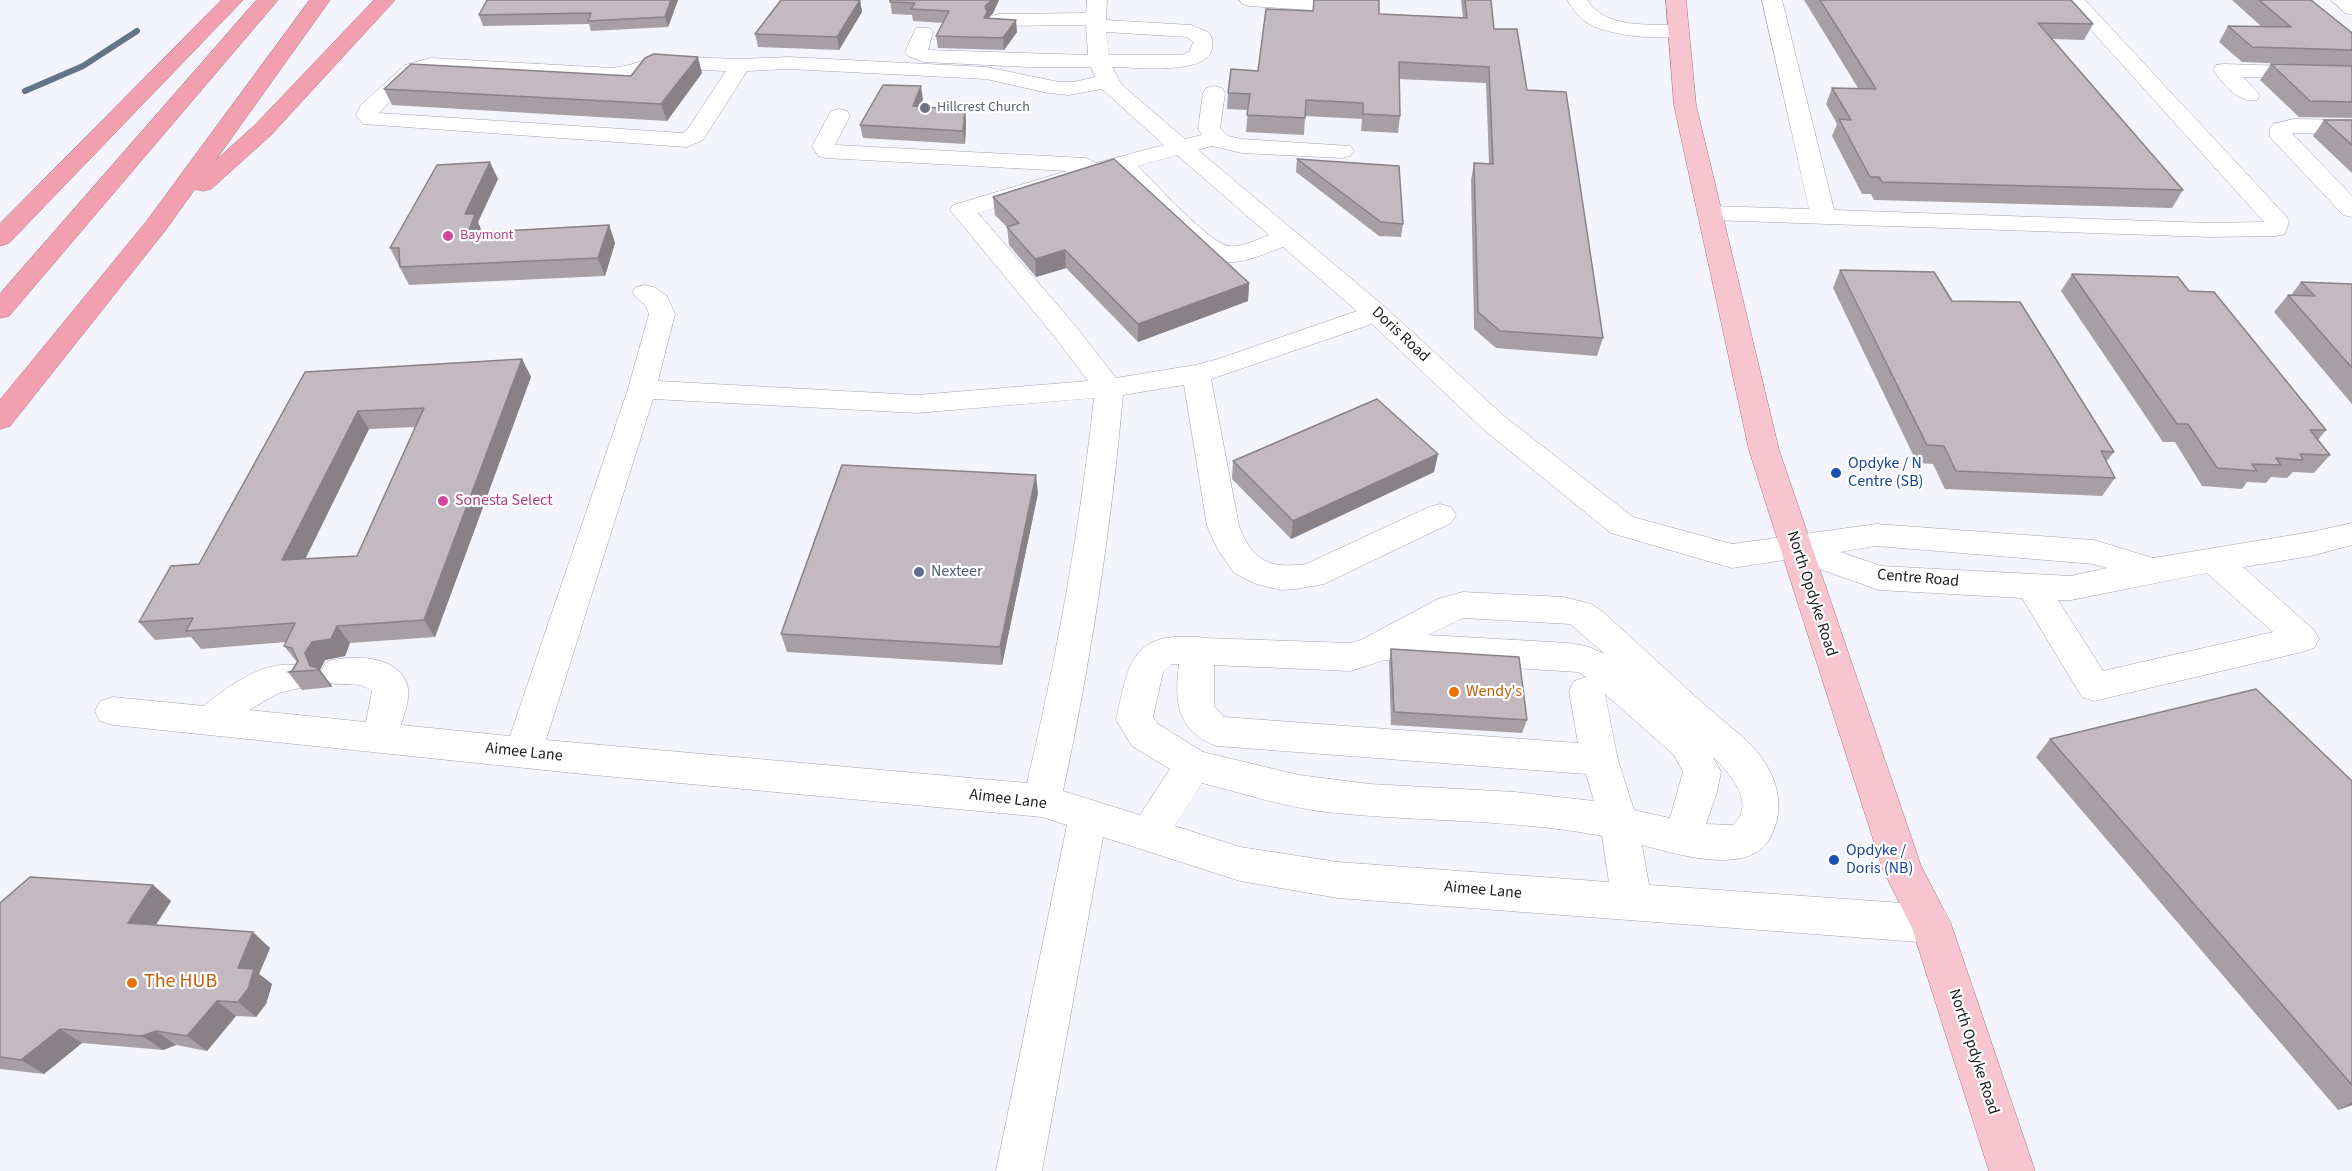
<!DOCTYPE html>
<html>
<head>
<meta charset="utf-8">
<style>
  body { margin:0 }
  canvas { display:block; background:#f3f4fd }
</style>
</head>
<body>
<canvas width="2352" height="1171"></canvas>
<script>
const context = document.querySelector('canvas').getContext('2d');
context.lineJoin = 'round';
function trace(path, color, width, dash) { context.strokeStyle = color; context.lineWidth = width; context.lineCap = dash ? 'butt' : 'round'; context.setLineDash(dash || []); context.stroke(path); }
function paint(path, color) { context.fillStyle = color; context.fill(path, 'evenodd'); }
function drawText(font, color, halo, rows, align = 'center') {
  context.font = font + ' "Source Sans 3",sans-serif'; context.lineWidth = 4.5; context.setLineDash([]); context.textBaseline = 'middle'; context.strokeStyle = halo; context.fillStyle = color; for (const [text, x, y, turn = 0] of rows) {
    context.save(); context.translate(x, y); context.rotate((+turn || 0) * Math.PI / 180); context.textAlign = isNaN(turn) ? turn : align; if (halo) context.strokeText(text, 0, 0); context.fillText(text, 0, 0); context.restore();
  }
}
trace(new Path2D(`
  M25,91L83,66L137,31`), '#647588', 6);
const minor = new Path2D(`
  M1087,0H1107L1106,20L1191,25L1208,32C1213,38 1213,42 1212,49C1206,76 1135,67 1112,67L1122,85L1185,139L1202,135L1198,129L1203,93L1206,88L1214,86L1222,88L1225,93L1220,128L1228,136L1242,139L1350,146L1354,151L1350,156L1342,158L1242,153L1212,146L1198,150L1385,307L1504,416L1633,517L1732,544L1876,524L2094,540L2153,558L2311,532L2352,523V545L2311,556L2243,567L2314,630L2319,639L2314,648L2302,652L2094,701L2082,697L2022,598L1879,590L1791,559L1732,568L1611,533L1484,430L1372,324L1211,379L1239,526C1252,561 1270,569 1306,564L1429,507L1440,504L1451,507L1456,515L1451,523L1324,584L1296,589L1281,590L1256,584L1234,573L1218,550L1207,526L1184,385L1123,395C1111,528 1091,660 1063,791L1140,815L1170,769L1132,746L1116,720C1126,677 1128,635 1183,637C1191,637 1198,636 1205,638L1350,643L1361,640L1438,599L1463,592L1564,597L1591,604L1602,611C1637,643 1672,675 1707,707C1723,721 1744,736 1758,753C1778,778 1786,809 1770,838C1749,877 1676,854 1642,845L1649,885L1931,905L1945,911L1951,924L1945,937L1931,943L1338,898L1240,881L1103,837L1042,1171H996L1067,825L1042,817L573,773L113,725L100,721L95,711L100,701L113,697L204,706C230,684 270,656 304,667L310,677L304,687L279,693L249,710L366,722L372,691C360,680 341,687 326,682L321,672L326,662C350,654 401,654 408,688C410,699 404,715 401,725L510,736L628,389L649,314L646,306L632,293L636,287L645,285L654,287L667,296L675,314L658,381L917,395L1088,381L1054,336L950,210L953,205L1067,171L826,158L818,156L812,146L831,111L839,109L847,111L850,116L835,145L1086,158L1096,163L1164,145L1102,89L1069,95L1048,93L986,79L789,69L747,71L703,140L687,147L363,124L356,115L361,105L405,65L430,58L613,68L629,65L657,56L740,59L789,57L986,67L1059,82H1074L1095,77L1091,67H1028L924,62L908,56L905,52L916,28H930L933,32L928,50L1088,55L1086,25L998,26L991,24L988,20L991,16L998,14L1086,13ZM1106,32L1187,37L1193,42L1190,51L1182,55H1109ZM660,68L726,71L687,130L683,133L379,113L419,73L431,70L613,80L641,76ZM1177,155L1269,235C1257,239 1242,248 1229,246C1210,244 1153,181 1138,166ZM1117,171C1140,196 1192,258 1225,262C1244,264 1266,253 1283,247L1357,311L1218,359L1195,365L1116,378L1074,324L978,213ZM1094,398C1080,528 1057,656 1027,783L546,740L653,399L917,413ZM1876,546L2094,564L2107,568L2071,576L1881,566L1840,552ZM2207,573L2273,632L2103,671L2058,600H2071ZM1463,618L1570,624L1605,654L1586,646L1569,643L1428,635ZM1385,660L1578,672L1586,677L1574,681L1569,691L1578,743L1224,717L1214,706V665L1350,671ZM1172,664H1179C1174,701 1177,732 1217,746L1586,774L1594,801L1515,792L1370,784L1299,775L1203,752L1158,724L1153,717L1163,672ZM1605,694L1674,755L1683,772L1670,818L1634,810L1618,760ZM1713,757C1730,773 1757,804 1733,825L1706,824L1717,792L1721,772ZM1202,783C1246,794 1290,809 1336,813C1425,822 1514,819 1602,836L1609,882L1338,862L1240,847L1175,826Z
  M1239,0H1343L1364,3L1367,7L1364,11L1357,13L1249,6L1242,4Z
  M1567,0H1587C1606,29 1648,24 1678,25L1685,27L1688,31L1685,35C1661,41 1611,36 1589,24C1579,18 1573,9 1567,0Z
  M1762,0H1782L1834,210L2210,223L2264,222L2064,0H2085L2286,216L2289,221L2285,234L2276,236L2210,237L1710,220L1701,218L1698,213L1701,208L1710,206L1809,209Z
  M2331,0H2352V15L2345,13Z
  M2224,64L2352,68V80L2243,77L2260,95L2257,100C2239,104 2223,84 2213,70L2216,65Z
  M2294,119L2352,120V134L2292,133L2352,196V217L2343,215L2270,137V129L2273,124Z`);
const major = new Path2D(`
  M1666,0H1686L1696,105L1779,450L1921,866L1951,924L2035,1171H1989L1912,928L1883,870L1749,450L1674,105Z`);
const highway = new Path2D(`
  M222,0H243L9,243L0,246V224Z
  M257,0H278L9,316L0,318V294Z
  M310,0H330L215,161L255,125L374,0H395L271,135L211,189L203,191L195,189L164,232L10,426L0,429V400L146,222Z`);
trace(minor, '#a1a2ac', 1);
trace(major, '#a9737f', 1);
trace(highway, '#a9737f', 1);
paint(minor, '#fff');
paint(major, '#f7c5d0');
paint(highway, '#f29fb0');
paint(new Path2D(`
  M487,0H678L668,27L591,31L589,24L483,26L479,15Z
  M860,0L862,12L839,50L758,47L755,34Z
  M890,0H999L993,13L988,18L1017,32L1004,50L938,48L936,36L943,23L913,21L912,15L892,14Z
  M1314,0H1379V14L1463,18L1461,0H1491L1494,29L1527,90L1603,338L1597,356L1496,348L1474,329L1471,180L1474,163L1489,164L1486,83L1399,79L1400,116L1398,133L1361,131L1362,119L1305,116L1304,135L1246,132L1248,110L1227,109L1228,93L1258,71L1313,11Z
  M1804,0H2071L2093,24L2084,40L2052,39L2183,190L2172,208L1874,200L1871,194H1862L1832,136L1837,124L1826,104L1832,88H1858Z
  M2232,0H2311L2352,33V118L2299,117L2260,80L2271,64L2336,66L2242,62L2219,42L2228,26L2262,27Z
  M702,73L667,121L392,105L384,89L631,76Z
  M923,99L920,106L965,110L966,123L965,144L863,138L860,125Z
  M2324,120H2352V173L2313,136Z
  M1297,159L1403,224L1401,237L1379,236L1296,172Z
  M498,179L478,222L482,232L609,225L615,243L605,276L409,285L390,248Z
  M993,197L1249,283L1248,301L1138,342L1066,268L1036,277L1009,245L1007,227L995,215Z
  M1840,270L1952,301L2114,452L2106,462L2115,478L2102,496L1945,489L1933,464L1917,463L1833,288Z
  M2072,274L2189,291L2326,430L2318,440L2330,455L2314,473L2293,472L2287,478L2271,477L2266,483L2247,482L2242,489L2202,486L2175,442H2163L2061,291Z
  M2301,282L2352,284V404L2274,312L2288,295H2291Z
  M522,359L531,377L435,637L350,643L345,656L325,660L320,670L332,686L331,687L302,690L288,672L292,671L297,662L284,646L286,642L201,649L191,637L155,640L139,622L199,564L305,372ZM415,427L357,556L305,559L369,429Z
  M1438,454L1434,472L1291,539L1232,479L1233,461Z
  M1038,493L1002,665L787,652L781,634Z
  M1391,649L1527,720L1522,733L1391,725L1389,662Z
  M2050,739L2352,781V1105L2338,1110L2036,757Z
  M153,885L171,901L156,925L270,948L259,974L272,984L266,1004L256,1017L236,1016L207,1051L176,1045L163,1050L82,1043L44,1074L0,1069V903Z`), '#a79fa6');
paint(new Path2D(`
  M671,0H678L668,27L665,17Z
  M860,0L862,12L839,50L837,37Z
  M992,0H999L993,13L988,18V24L984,18L985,6Z
  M1016,20L1017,32L1004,50L1003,38Z
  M698,57L702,73L667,121L661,104Z
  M921,86L923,99L915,119L913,106Z
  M965,110L966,123L965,144L963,131Z
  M490,162L498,179L478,222L482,232L468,233L465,214Z
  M609,225L615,243L605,276L598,258Z
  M1065,250L1066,268L1036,277L1035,259Z
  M1249,283L1248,301L1138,342V324Z
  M522,359L531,377L435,637L424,620Z
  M358,411L369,429L296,578L282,560Z
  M1438,454L1434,472L1291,539L1293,521Z
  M1036,475L1038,493L1002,665L1000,647Z
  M337,626L350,643L345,656L325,660L320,670L332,686L331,687L318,670L310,666L305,653L312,642Z
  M153,885L171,901L147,938L128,923Z
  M253,932L270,948L259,974L272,984L266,1004L256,1017L238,1002V968Z
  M217,1001L236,1016L207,1051L187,1036Z
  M60,1029L82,1043L44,1074L21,1060Z
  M156,1031L176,1045L163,1050L142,1036Z
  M2352,1102V1105L2338,1110Z`), '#888287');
const building = new Path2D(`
  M487,0H671L665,17L588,21L591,13L479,15Z
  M781,0H860L837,37L755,34Z
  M890,0H992L985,6L987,12L984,18L1016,20L1003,38L936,36L949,11L911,9L915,3L890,2Z
  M1314,0H1379V14L1467,18L1465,0H1491L1494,29H1517L1527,90L1566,92L1603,338L1500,331L1478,312L1474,163L1493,164L1489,67L1399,62L1400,116L1363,114V103L1306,100L1305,118L1247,115L1250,94L1228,93L1231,69L1258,71L1266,9L1313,11Z
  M1820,0H2071L2093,24L2038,23L2183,190L1882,182L1879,177H1870L1839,119L1851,120L1832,88L1876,89Z
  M2259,0H2311L2352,33V50L2252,47L2228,26L2291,27Z
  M654,54L698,57L661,104L384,89L411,64L631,76L645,58Z
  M2271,64L2352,66V102L2310,101Z
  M883,85L921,86L913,106L965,110L963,131L860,125Z
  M2324,120H2352V145Z
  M1114,159L1249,283L1138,324L1065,250L1035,259L1007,227L1019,223L993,197Z
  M1297,159L1399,166L1403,224L1381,222Z
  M490,162L465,214H475L468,233L609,225L598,258L400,267L399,248H390L437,165Z
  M1840,270L1934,272L1952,301L2020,302L2114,452L2101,451L2115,478L1956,471L1944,446L1927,445Z
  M2072,274L2178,277L2189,291L2214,292L2326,430H2310L2330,455L2300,454L2303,460L2276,458L2281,465L2252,464L2257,471L2217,468L2188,424H2177Z
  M2301,282L2352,284V368L2288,295L2315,296Z
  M522,359L424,620L337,626L331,639L312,642L305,653L310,666L318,668V670L288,672L292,671L298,661L292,648L284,646L295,623L186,631L193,618L139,622L171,566L199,564L305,372ZM424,408L357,556L282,560L358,411Z
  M1377,399L1438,454L1293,521L1233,461Z
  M842,465L1036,475L1000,647L781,634Z
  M1391,649L1519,657L1527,720L1394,712Z
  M2256,689L2352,781V1085L2050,739Z
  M30,877L153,885L128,923L253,932L238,968L254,969L248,989L238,1002L217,1001L187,1036L156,1031L142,1036L60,1029L21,1060L0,1057V903Z`);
paint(building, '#c2b9c1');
trace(building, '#888287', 1.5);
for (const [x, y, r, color] of [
  [925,108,6,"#6b7280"],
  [448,236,6,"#d1479c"],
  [1836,473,6,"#1a4fb4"],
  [443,501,6,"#d1479c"],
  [919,572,6,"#5c6f8a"],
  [1454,692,6,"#e8710a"],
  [1834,860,6,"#1a4fb4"],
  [132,983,6,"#e8710a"]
]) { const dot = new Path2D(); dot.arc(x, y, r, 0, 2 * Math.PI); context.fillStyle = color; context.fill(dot); trace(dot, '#fff', 2); }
drawText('14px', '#5b616d', '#fff', [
  ["Hillcrest Church",937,108]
], 'left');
drawText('14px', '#b23c85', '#fff', [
  ["Baymont",460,236]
], 'left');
drawText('16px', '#212125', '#fff', [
  ["Doris Road",1400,335,43],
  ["Centre Road",1918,579,5],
  ["North Opdyke Road",1811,594,72],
  ["Aimee Lane",524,753,6],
  ["Aimee Lane",1008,800,7],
  ["Aimee Lane",1483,891,5],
  ["North Opdyke Road",1973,1052,72]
]);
drawText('16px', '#164399', '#fff', [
  ["Opdyke / N",1848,464],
  ["Centre (SB)",1848,482],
  ["Opdyke /",1846,851],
  ["Doris (NB)",1846,869]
], 'left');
drawText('16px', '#b23c85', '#fff', [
  ["Sonesta Select",455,501]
], 'left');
drawText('16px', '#4e5e75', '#fff', [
  ["Nexteer",931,572]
], 'left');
drawText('16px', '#c56008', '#fff', [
  ["Wendy's",1466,692]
], 'left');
drawText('20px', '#c56008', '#fff', [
  ["The HUB",144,983]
], 'left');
</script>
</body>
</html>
